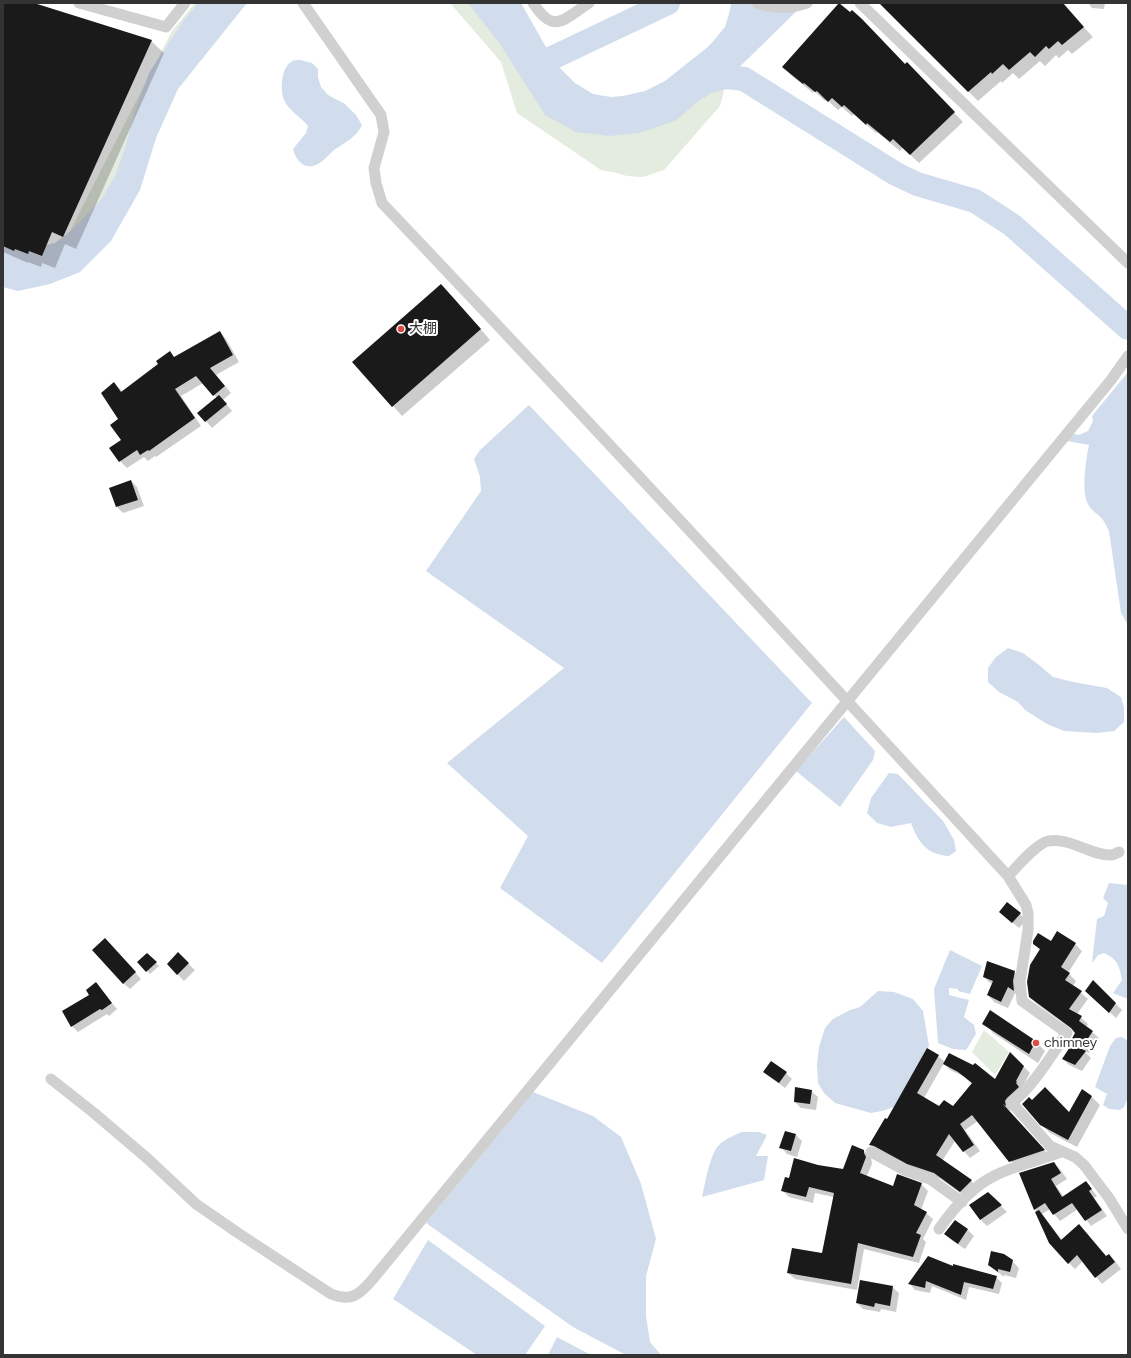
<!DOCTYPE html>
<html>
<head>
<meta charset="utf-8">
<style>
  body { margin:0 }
  #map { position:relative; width:1131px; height:1358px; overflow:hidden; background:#fff; font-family:Figtree,sans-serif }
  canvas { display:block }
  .frame { position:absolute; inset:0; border:4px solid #333; pointer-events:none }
</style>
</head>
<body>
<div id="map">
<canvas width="1131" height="1358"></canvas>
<div class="frame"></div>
</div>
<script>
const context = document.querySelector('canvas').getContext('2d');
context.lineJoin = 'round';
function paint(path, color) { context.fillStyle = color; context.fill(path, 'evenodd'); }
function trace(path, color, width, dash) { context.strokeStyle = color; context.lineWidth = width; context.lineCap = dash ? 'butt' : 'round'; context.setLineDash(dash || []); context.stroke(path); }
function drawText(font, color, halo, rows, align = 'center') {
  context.font = font + ' Figtree,"Noto Sans SC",sans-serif'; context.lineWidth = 4; context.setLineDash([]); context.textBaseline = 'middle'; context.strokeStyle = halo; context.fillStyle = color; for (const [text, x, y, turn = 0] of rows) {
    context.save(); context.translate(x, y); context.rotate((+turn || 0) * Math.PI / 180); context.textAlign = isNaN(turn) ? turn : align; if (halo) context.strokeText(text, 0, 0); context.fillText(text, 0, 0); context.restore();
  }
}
paint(new Path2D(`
  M195,3H218L203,28L199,41L183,46L176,51L173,56L165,73L142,111L135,133V146L128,155L116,176L112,197L102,207L84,236L76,246L67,251L60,259L49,263L31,266H3V248L25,255L43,257L53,246L69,233L172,31Z
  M450,3H480L551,106L712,89L724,91L720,106L664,170L643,177L627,176L617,173L601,170L517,113L501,62Z
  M984,1030L1009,1052L995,1075L972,1052Z`), '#e4ebdf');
paint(new Path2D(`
  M198,3H247L178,89L156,138L140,190L111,241L80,272L50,284L18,291L3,287V246L34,248L55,243L73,229L101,200L116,174L126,145L135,111L149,73L184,20Z
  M468,3H521L555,63L575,83L593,94L611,97L623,96L645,91L665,81L709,46L725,27L730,10L731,3H801L804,4L720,86L696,103L675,121L639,133L609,136L576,132L545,115L500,44Z
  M300,60L312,63L318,69V77L321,87L328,95L345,104L356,115L362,125C357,137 344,143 334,150C329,154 324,161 318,164C305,171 296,161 293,149L306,133L308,126C301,117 289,111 284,100C280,91 281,68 291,62C293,60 297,60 300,60Z
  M1128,372V625L1121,613L1109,531C1107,527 1105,523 1103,520C1099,514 1091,511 1088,504C1081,491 1086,459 1089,445L1067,441L1071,433L1079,435L1088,431L1093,421L1092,416Z
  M529,405L812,703L602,963L500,888L528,836L447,763L564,668L426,571L481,491L480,477L474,459L480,450Z
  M1008,648L1023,653L1039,665L1053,677L1073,682L1107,688L1121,697L1124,708V722L1114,731L1097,733L1064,731L1047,724L1025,710L1018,702L999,692L988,682V668L996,657Z
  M844,717L875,751L873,760L840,807L796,771Z
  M889,773L898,774L943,821L954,840L956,851L949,856C927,855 918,842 911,823L891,827L877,823L867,813L871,798Z
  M1109,883L1128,885V999L1113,993L1122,980C1119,965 1118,960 1104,953L1098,955L1092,963L1097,919L1104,916L1108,903L1103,898Z
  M950,950L982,966L970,994L958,991V989L949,988V995L969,1000L964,1017L974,1025L976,1034L966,1050L953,1049L938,1043L934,989Z
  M878,991L894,992L913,999L923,1011L929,1046L894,1107L882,1111L871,1113L835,1103L824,1093L818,1083L817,1064L819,1047L825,1028L833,1019L850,1010L860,1007Z
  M1122,1037L1128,1041V1098L1124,1107L1120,1110L1109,1109L1103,1105L1107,1094L1095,1087L1110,1046L1116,1038Z
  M533,1092L593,1116L621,1137L641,1184L656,1239L646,1276V1316L650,1342L661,1355H626L573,1327L426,1223Z
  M742,1132H759L767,1135L756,1156H768L764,1180L702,1197C705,1184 710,1155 718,1146C725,1139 734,1135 742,1132Z
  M428,1240L545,1326L525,1355H477L393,1299Z
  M557,1337L591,1355H548Z`), '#d1ddec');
paint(new Path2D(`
  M4,3H29L151,41L164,53L76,249L65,244L55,268L42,263L41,267L28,262V263L3,252V6Z
  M880,3H1044L1078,21L1093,37L1072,54L1068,50L1059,58L1056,55L1045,66L1040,61L1019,79L1013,73L1002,83L1001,81L978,101Z
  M1088,3H1105L1104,9L1092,8Z
  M905,65L916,73L963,122L919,163L903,148L900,151L877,132L876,133L854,114L852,116L842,107L838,110L826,99L825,101L814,91L813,93L792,76L783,67Z
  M451,295L490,340L402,416L393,406Z
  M220,332L226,339L239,362L216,375L231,393L223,400L232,411L212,428L199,413L217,398L203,383L181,396L201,426L156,457L155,456L148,461L144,457L127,468L120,461L122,441L114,383L123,392L175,358Z
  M131,481L137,487L144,506L123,513L117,507L110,488Z
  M1020,914L1026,920L1019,928L1007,918Z
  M1051,942L1075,944L1082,951L1068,973L1076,981L1073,986L1088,999L1077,1014L1088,1024L1086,1027L1099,1038L1089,1053L1084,1051L1091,1058L1082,1071L1069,1065L1063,1059L1085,1050L1072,1039L1077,1033L1037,1004L1030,997L1040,950L1034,944Z
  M111,946L141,979L130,989L123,983Z
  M178,954L195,970L184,981L168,964Z
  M147,955L159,966L150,974L139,962Z
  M1014,972L1021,978L1020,996L1015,993L1008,1008L994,1002L988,995L993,984L990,983L984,977Z
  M1093,981L1122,1010L1116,1018L1093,997Z
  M96,984L117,1009L109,1016L107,1014L78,1032L72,1026Z
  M984,1023L1035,1041L1045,1051L1038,1063L993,1033Z
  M1011,1054L1030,1073L1011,1108V1111L1006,1108L1050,1157L1016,1167L978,1121L965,1130L980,1151L970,1158L955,1141L942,1161L971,1181L977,1187L967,1198L941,1179L914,1169L876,1150L870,1144L938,1056L945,1062L995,1081ZM944,1063L950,1070L965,1077L972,1084L953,1108L939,1107L924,1098Z
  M764,1072L786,1073L792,1079L785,1088L771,1078Z
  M811,1091L818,1097L816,1110L801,1108L795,1102Z
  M1091,1096L1100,1105L1077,1147L1050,1133L1041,1124L1032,1101L1069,1114Z
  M796,1135L802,1141L797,1157L787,1154L781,1147Z
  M864,1151L871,1157L872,1164L867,1176L894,1188L921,1184L928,1191L921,1210L926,1213L933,1219L923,1239L926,1242L919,1263L864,1249L857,1290L795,1279L788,1273L822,1254L834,1197L815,1193L813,1203L789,1197L782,1190L789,1179L818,1166L844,1171Z
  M1054,1163L1060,1169L1067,1179L1056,1186L1064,1197L1086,1182L1097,1196L1094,1198L1107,1216L1091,1226L1078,1209L1060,1221L1050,1209L1042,1214L1062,1240L1085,1232L1107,1257L1109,1255L1115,1261L1121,1269L1102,1284L1083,1261L1075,1269L1069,1263L1035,1209Z
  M988,1193L1007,1212L987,1226L980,1219Z
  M955,1221L968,1230L974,1236L965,1249L951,1240L945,1234Z
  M1012,1261L1019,1268L1016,1278L1004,1275V1277L989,1265Z
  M953,1267L996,1277L1002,1283L999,1294L969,1287L966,1300L932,1286L930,1293L915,1290L910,1284Z
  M892,1287L899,1293L896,1312L881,1309L880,1312L863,1309L857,1303Z`), '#0003');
trace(new Path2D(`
  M535,66L668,3
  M699,87L705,82L727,77L744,79L896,174L917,184L975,201L1012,225L1128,328`), '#d1ddec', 24);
paint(new Path2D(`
  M3,3H34L152,40L63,237L52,232L42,256L29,251L28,254L15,249L14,251L3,246Z
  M839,3L850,12L852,10L862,19L905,64L907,62L955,112L910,155L893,139L890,142L867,123L866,125L844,105L842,107L832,98L828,102L817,91L815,92L804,83L803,84L782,67Z
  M879,3H1063L1084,27L1062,45L1058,41L1049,49L1046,46L1035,57L1030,52L1009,70L1003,64L992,74L991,72L968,92Z
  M441,284L481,329L392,407L352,362Z
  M220,331L233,355L210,368L225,386L213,396L196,376L175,389L195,418L149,451L148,450L140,455L137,450L119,462L109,448L121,440L110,425L118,419L101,393L114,382L121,392L158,364L156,361L170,351L174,357Z
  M219,395L227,404L205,422L197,413Z
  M131,480L138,500L116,507L109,488Z
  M1007,902L1021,913L1012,923L999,912Z
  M1057,931L1076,943L1061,967L1070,973L1065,980L1082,991L1069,1009L1082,1016L1079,1021L1093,1031L1082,1047L1071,1040L1075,1033L1071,1028L1029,997L1027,982L1030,965L1040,949L1033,944V941L1038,933L1051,941Z
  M105,938L136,972L123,984L92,950Z
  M178,952L189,963L177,975L167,964Z
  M147,953L157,962L146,972L137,962Z
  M987,961L1015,971L1013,981L1014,991L1008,987L1001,1002L987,995L993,981L983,977Z
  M1093,980L1116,1003L1109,1013L1085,991Z
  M96,982L112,1003L102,1010L100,1009L71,1027L62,1011L89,995L86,990Z
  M990,1010L1036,1041L1029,1054L982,1024Z
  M1072,1044L1086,1051L1075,1065L1062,1059Z
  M927,1048L939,1055L917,1093L939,1106L944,1100L953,1106L972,1083L958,1072L943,1064L949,1053L973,1065L975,1063L995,1079L1010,1052L1024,1066L1016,1081L1017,1082L1016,1083L1019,1087L1007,1098L1005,1101L1006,1106L1003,1104L1045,1150L1009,1162L972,1115L960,1124L974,1145L963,1152L949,1134L936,1155L972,1180L960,1192L934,1173L907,1164L874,1146L869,1145L885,1118L887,1119Z
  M771,1061L787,1072L779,1083L763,1072Z
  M795,1087L812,1090L810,1104L794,1102Z
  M1045,1087L1069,1112L1082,1089L1092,1096L1068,1140L1040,1125L1022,1104L1029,1097L1032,1100Z
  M785,1131L796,1134L791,1151L779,1148Z
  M852,1145L864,1150V1153L866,1157L860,1173L893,1186L897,1174L922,1183L914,1205L927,1212L916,1233L921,1235L913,1257L858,1243L851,1284L787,1273L792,1248L822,1253L834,1193L809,1187L806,1197L781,1191L785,1177L789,1178L794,1158L818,1165L843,1169Z
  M1054,1162L1061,1173L1051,1179L1062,1197L1086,1181L1092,1189L1089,1191L1102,1210L1085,1221L1072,1203L1053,1215L1045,1203L1034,1210L1019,1173Z
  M988,1192L1002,1205L980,1220L969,1205Z
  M1039,1210L1061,1240L1079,1224L1106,1256L1109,1254L1115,1262L1095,1278L1077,1255L1068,1264L1049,1243L1035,1212Z
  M955,1220L968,1229L958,1244L944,1234Z
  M991,1251L1004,1254L1013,1260L1010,1272L998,1269V1272L988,1265Z
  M928,1256L953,1266V1264L997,1276L993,1289L964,1282L961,1295L926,1281L925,1288L908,1284Z
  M860,1280L893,1286L890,1306L875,1303L874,1307L856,1303Z`), '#1a1a1a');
trace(new Path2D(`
  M79,3L166,27L185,3
  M303,3L381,115L384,132L374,168L376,183L382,203C593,425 801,650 1008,876L1026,905L1028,913V930L1020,982L1022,1001L1067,1033C1050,1057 1035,1084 1012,1103L1050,1146L1075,1157L1084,1165L1109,1198L1128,1229
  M533,3C554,35 563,20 589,3
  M757,3C774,9 790,9 807,3
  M860,3L1128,263
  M1008,876C1017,867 1036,844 1048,841C1070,837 1091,856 1111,855C1114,855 1117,853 1119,852
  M51,1079L94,1113L148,1159L196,1204L238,1233L331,1294C351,1302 359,1295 372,1280L1111,380L1128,356
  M871,1152L904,1170L930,1179L962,1202
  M939,1229C953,1209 972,1187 994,1176C1015,1165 1039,1161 1061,1152`), '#d0d0d0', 11);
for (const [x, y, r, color] of [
  [401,329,4,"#db4d43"],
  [1036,1043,4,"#db4d43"]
]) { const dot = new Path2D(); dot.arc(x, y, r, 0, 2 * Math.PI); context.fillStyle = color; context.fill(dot); trace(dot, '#fff', 1.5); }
drawText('14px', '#333', '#fff', [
  ["大棚",409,329],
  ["chimney",1044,1043]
], 'left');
</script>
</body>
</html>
